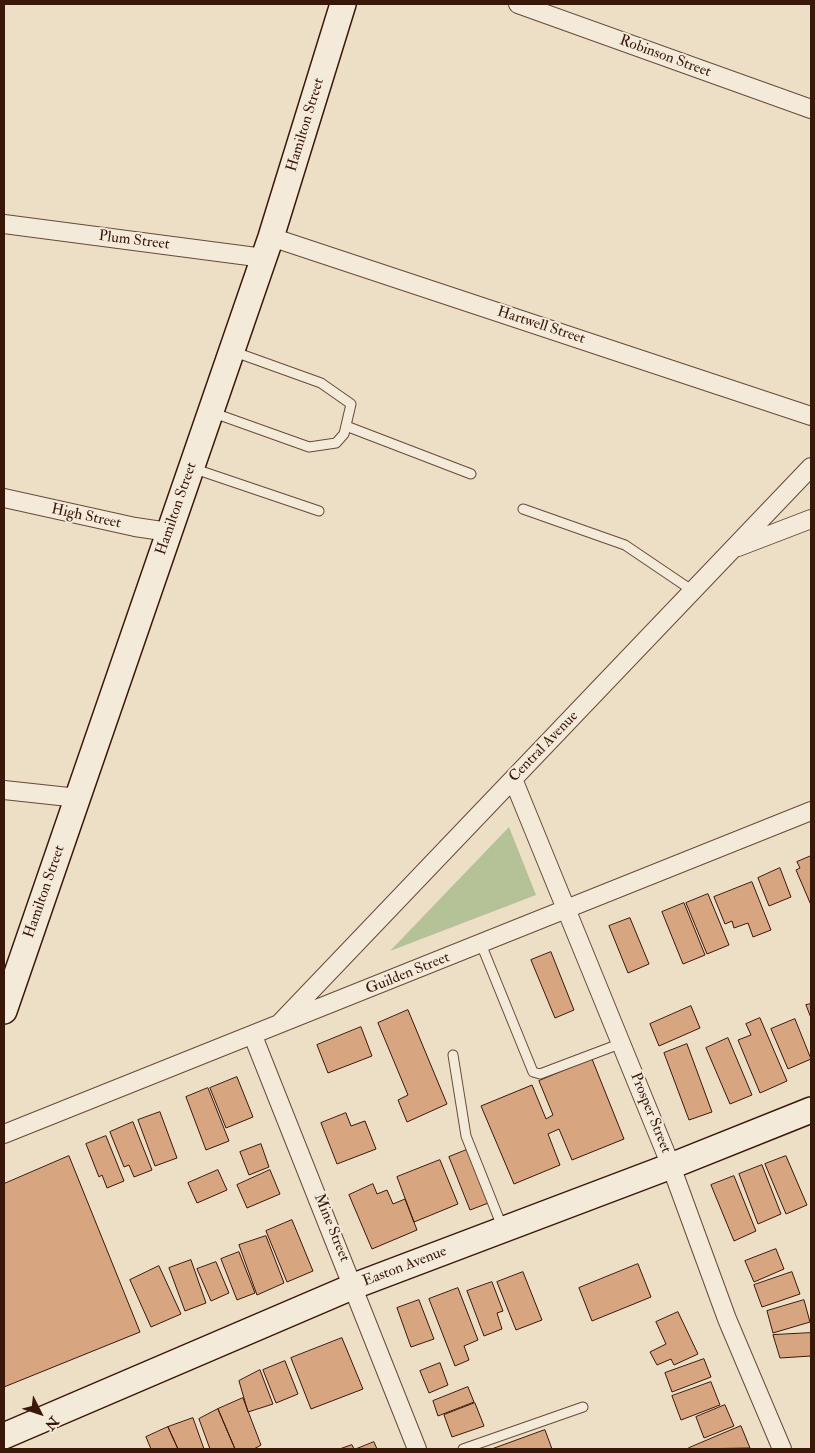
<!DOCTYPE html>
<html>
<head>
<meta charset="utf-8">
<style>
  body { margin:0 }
  #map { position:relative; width:815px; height:1453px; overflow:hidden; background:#eddec6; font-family:"IM FELL Double Pica",serif }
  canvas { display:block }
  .frame { position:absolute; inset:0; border:5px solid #3a1809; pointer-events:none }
  .north { position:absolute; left:15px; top:1388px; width:50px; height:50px; -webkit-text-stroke:4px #f3eada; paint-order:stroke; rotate:131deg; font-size:14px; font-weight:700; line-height:20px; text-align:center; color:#3a1809 }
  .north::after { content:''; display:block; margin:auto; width:18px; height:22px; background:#3a1809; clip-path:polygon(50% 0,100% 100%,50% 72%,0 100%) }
</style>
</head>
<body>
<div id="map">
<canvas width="815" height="1453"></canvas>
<div class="frame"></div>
<div class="north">N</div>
</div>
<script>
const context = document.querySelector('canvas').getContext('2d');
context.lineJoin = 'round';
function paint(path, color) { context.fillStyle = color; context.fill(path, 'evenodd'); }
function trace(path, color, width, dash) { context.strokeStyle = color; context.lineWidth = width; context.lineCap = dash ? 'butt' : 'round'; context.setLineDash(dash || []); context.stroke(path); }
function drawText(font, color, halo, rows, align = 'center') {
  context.font = font + ' "IM FELL Double Pica",serif'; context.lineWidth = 4; context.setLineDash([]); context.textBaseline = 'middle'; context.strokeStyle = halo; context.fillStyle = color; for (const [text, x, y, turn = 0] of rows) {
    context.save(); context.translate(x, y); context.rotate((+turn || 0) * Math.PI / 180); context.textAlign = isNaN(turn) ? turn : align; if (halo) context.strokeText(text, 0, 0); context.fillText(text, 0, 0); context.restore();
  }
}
paint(new Path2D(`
  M509,827L536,895L390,951Z`), '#b5c297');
const building = new Path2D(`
  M811,856V905L796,870L800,868L797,862Z
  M780,868L791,897L769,906L758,878Z
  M752,882L771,930L753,937L748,923L734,928L732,921L725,924L714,897Z
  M708,894L729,945L707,954L686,903Z
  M684,903L705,955L683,964L662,912Z
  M630,918L649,964L628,973L609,926Z
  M551,952L574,1010L555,1018L531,960Z
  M811,1004V1018L806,1005Z
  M691,1006L700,1028L659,1046L650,1024Z
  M408,1010L447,1104L407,1122L398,1100L408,1095L378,1023Z
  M760,1018L787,1081L760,1093L738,1040L751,1035L746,1024Z
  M795,1019L811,1059L788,1069L771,1029Z
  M361,1027L372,1056L328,1073L317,1045Z
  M728,1038L752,1095L730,1104L706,1048Z
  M687,1044L712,1112L689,1120L664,1053Z
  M592,1059L624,1139L572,1160L559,1129L548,1134L560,1165L514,1184L481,1106L532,1085L546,1119L553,1115L539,1081Z
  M237,1077L253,1117L226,1128L210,1088Z
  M208,1088L229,1141L206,1150L186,1097Z
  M160,1112L177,1158L155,1166L138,1120Z
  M346,1113L351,1126L365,1121L376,1149L337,1164L321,1123Z
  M133,1122L152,1170L134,1177L129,1165L124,1167L110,1132Z
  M106,1136L124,1181L107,1188L102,1175L99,1177L86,1144Z
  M261,1144L269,1167L249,1175L240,1152Z
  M469,1149L491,1202L470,1210L449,1157Z
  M69,1156L140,1332L4,1387V1184Z
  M786,1156L807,1205L786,1214L765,1164Z
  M440,1160L458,1204L414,1222L397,1177Z
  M762,1165L781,1214L758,1224L739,1174Z
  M218,1170L227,1190L197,1203L188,1183Z
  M270,1170L280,1194L247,1208L237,1185Z
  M734,1176L756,1231L734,1241L711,1185Z
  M373,1184L377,1194L387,1190L393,1204L405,1199L417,1230L372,1249L349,1195Z
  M292,1220L313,1271L287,1282L266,1231Z
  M266,1236L284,1283L257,1295L239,1245Z
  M776,1249L784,1269L754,1282L745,1261Z
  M239,1252L255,1293L237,1300L221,1259Z
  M191,1260L206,1303L185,1311L169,1268Z
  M216,1262L229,1293L211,1301L197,1269Z
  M638,1264L651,1297L592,1321L579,1288Z
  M159,1266L181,1314L151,1327L130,1280Z
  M523,1272L542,1320L516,1330L497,1282Z
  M792,1272L800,1294L762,1307L754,1285Z
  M492,1282L503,1311L497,1313L502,1329L484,1336L467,1291Z
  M458,1288L478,1340L464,1346L469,1360L455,1366L429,1299Z
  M419,1300L434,1339L411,1347L397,1308Z
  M804,1300L810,1322L773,1333L767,1311Z
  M678,1312L698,1354L674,1365L671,1359L657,1365L650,1352L666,1344L656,1322Z
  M811,1333V1356L780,1358L773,1335Z
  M342,1338L363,1389L311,1409L291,1358Z
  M704,1359L711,1377L672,1392L665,1373Z
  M285,1361L298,1394L276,1403L263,1370Z
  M440,1363L448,1385L429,1393L420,1371Z
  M260,1370L273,1404L248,1412L239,1381Z
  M711,1382L720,1405L681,1420L672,1396Z
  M468,1387L474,1402L438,1416L433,1401Z
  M243,1398L261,1445L254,1449H235L218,1409Z
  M475,1403L484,1426L452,1437L444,1415Z
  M725,1405L734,1426L704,1438L696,1417Z
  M218,1409L235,1449H210L199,1419Z
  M193,1418L204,1449H178L168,1427Z
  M741,1426L750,1448L690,1449L689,1448Z
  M168,1427L178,1449H151L146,1437Z
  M545,1430L552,1449H492Z
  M374,1442L377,1449H356Z
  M352,1445L354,1449H340Z`);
paint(building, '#d8a581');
trace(building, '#3a1809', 1);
const lane = new Path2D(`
  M211,412L309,447L336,443L344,434L351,404L321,383L232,351
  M346,426L471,474
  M192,468L319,511
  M523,509L625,545L693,591
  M481,944L533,1072L540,1074L622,1043
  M453,1055L466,1136L503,1229
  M463,1449L583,1407`);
const street = new Path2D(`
  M518,4L811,109
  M4,224L264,258
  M271,237L811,416
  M4,498L135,527L169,532
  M738,547L811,519
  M513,779L671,1166L727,1319L782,1449
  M4,790L78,798
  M281,1022L811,467
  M253,1036L417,1449
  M4,1134L811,811`);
const secondary = new Path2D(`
  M4,1011L271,237L343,4
  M4,1436L354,1286L671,1166L811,1110`);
trace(lane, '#674a38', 11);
trace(street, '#674a38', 20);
trace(secondary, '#3a1809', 28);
trace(lane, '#f3eada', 9);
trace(street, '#f3eada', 18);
trace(secondary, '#f3eada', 25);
drawText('15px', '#3a1809', '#f3eada', [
  ["Robinson Street",665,57,20],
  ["Hamilton Street",306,125,-73],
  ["Plum Street",134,241,7],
  ["Hartwell Street",541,326,18],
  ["Hamilton Street",177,509,-71],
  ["High Street",86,517,12],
  ["Central Avenue",544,747,-46],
  ["Hamilton Street",45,892,-71],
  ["Guilden Street",408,974,-22],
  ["Prosper Street",650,1113,68],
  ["Mine Street",331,1228,68],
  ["Easton Avenue",405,1267,-21]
]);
</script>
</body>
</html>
